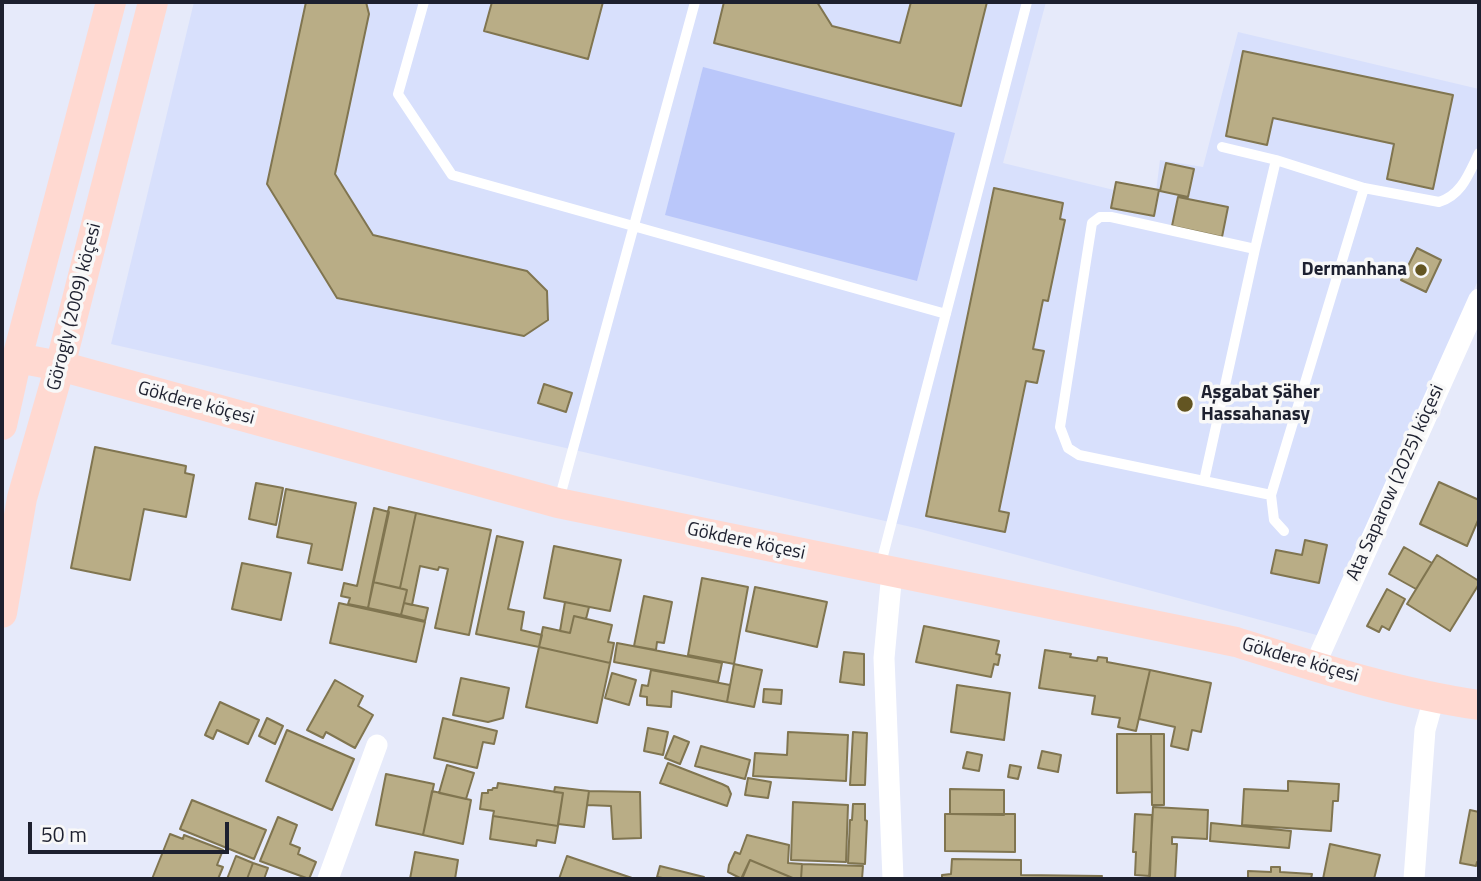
<!DOCTYPE html>
<html>
<head>
<meta charset="utf-8">
<style>
  body { margin:0 }
  #map { position:relative; width:1481px; height:881px; overflow:hidden; background:#e6eafa; font-family:"Titillium Web",sans-serif }
  canvas { display:block }
  .frame { position:absolute; inset:0; border:4px solid #1d202f; pointer-events:none }
  .scale { position:absolute; left:28px; top:822px; width:201px; height:32px; box-sizing:border-box; border:4px solid #1d202f; border-top:0; padding-left:9px; font-size:21px; line-height:24px; white-space:nowrap; color:#1d202f; -webkit-text-stroke:5px #f8f8f8; paint-order:stroke }
</style>
</head>
<body>
<div id="map">
<canvas width="1481" height="881"></canvas>
<div class="frame"></div>
<div class="scale">50 m</div>
</div>
<script>
const context = document.querySelector('canvas').getContext('2d');
context.lineJoin = 'round';
function paint(path, color) { context.fillStyle = color; context.fill(path, 'evenodd'); }
function trace(path, color, width, dash) { context.strokeStyle = color; context.lineWidth = width; context.lineCap = dash ? 'butt' : 'round'; context.setLineDash(dash || []); context.stroke(path); }
function drawText(font, color, halo, rows, align = 'center') {
  context.font = font + ' "Titillium Web",sans-serif'; context.lineWidth = 7; context.setLineDash([]); context.textBaseline = 'middle'; context.strokeStyle = halo; context.fillStyle = color; for (const [text, x, y, turn = 0] of rows) {
    context.save(); context.translate(x, y); context.rotate((+turn || 0) * Math.PI / 180); context.textAlign = isNaN(turn) ? turn : align; if (halo) context.strokeText(text, 0, 0); context.fillText(text, 0, 0); context.restore();
  }
}
paint(new Path2D(`
  M194,2H1046L1003,163L1155,200L1160,160L1203,167L1238,32L1479,89V278L1324,637L920,529L111,344Z`), '#d8e0fc');
paint(new Path2D(`
  M703,67L955,133L917,281L665,215Z`), '#bac7fa');
const building = new Path2D(`
  M306,2H366L369,14L335,174L373,235L527,271L547,291L548,320L524,336L337,298L267,184Z
  M492,2H603L588,59L484,31Z
  M724,2H817L832,26L900,43L911,2H987L961,106L714,43Z
  M1243,51L1453,95L1433,189L1387,179L1394,144L1273,118L1267,145L1226,136Z
  M1166,163L1194,169L1188,197L1160,191Z
  M1116,182L1159,190L1154,216L1111,208Z
  M994,188L1063,203L1060,219L1065,220L1048,301L1043,300L1033,349L1044,351L1037,383L1026,381L999,511L1009,513L1005,532L926,516Z
  M1178,197L1228,207L1222,237L1172,226Z
  M1417,248L1441,260L1426,292L1401,280Z
  M544,384L572,393L566,412L538,403Z
  M95,447L186,466L185,473L194,475L186,517L144,509L130,580L71,568Z
  M1439,482L1479,500V518L1467,546L1420,524Z
  M256,483L283,488L276,525L249,519Z
  M286,489L356,503L342,570L308,563L312,544L277,537Z
  M389,507L416,513L400,588L373,582Z
  M374,508L389,512L368,608L348,604L350,598L341,596L344,583L357,586Z
  M416,513L491,530L469,635L435,628L448,569L439,567L438,570L420,566L412,605L404,603L407,590L400,588Z
  M497,536L523,542L508,609L524,612L521,630L542,635L539,647L476,634Z
  M1305,540L1327,545L1319,583L1271,573L1276,550L1302,555Z
  M554,546L621,560L610,611L544,598Z
  M1404,547L1432,563L1416,589L1389,574Z
  M1437,555L1479,581V584L1450,631L1407,604Z
  M242,563L291,573L281,620L232,609Z
  M702,578L748,587L734,664L688,655Z
  M373,582L407,590L401,615L368,608Z
  M755,587L827,602L817,647L746,631Z
  M1387,589L1405,599L1389,630L1382,626L1379,632L1367,626Z
  M644,596L672,602L664,643L657,642L656,650L634,646Z
  M565,602L589,607L586,619L574,616L570,633L560,631Z
  M339,603L425,622L416,662L330,643Z
  M404,603L428,608L425,621L401,615Z
  M574,616L612,625L608,642L614,643L610,663L539,647L543,627L570,633Z
  M924,626L999,641L996,654L1000,655L998,665L994,664L991,677L916,662Z
  M617,643L722,663L718,682L614,662Z
  M539,647L610,663L597,723L526,707Z
  M1045,650L1071,654L1070,657L1097,661L1098,657L1107,658V662L1150,670L1136,731L1118,727L1120,718L1092,714L1095,696L1039,688Z
  M844,652L864,654V685L840,682Z
  M734,664L762,670L754,707L727,702Z
  M651,670L730,685L727,702L672,691L671,707L647,705V697L640,696L642,685L648,686Z
  M1150,670L1211,683L1201,732L1192,730L1188,750L1171,746L1175,727L1139,719Z
  M612,673L636,680L629,705L605,698Z
  M461,678L509,688L503,718L488,722L453,715Z
  M335,680L363,696L358,706L373,715L355,748L326,732L323,738L307,730Z
  M957,685L1010,693L1004,740L951,732Z
  M764,689L782,690L781,704L763,702Z
  M220,702L259,720L248,744L217,730L213,739L205,735Z
  M267,718L283,726L275,744L259,736Z
  M443,718L497,731L494,744L483,742L477,768L434,758Z
  M648,728L668,732L663,755L644,751Z
  M287,730L354,759L332,810L266,781Z
  M788,732L848,735L846,781L753,776L755,753L787,755Z
  M853,732L867,733L865,785H850Z
  M1117,734H1151L1152,792L1117,793Z
  M1151,734H1164V805H1152Z
  M674,736L689,742L680,764L665,758Z
  M701,746L750,760L745,779L695,766Z
  M1042,751L1061,755L1058,772L1038,768Z
  M967,752L982,755L979,771L963,768Z
  M668,763L722,784L728,787L731,794L727,806L660,783Z
  M447,765L474,773L466,799L439,793Z
  M1010,765L1021,767L1018,779L1008,777Z
  M386,774L434,784L423,835L376,825Z
  M748,778L771,782L768,798L745,795Z
  M1288,781L1339,784L1338,801H1333L1331,831L1242,825L1244,789L1288,791Z
  M498,783L563,793L558,826L493,816L494,811L480,809L482,793H488V790H492L493,788H497Z
  M555,787L589,791L584,827L558,824L563,793L554,792Z
  M950,789L1004,790V815L950,814Z
  M432,791L471,800L463,844L423,835Z
  M589,791L640,792L641,838L613,839L611,806L587,805Z
  M192,800L266,830L254,859L180,829Z
  M793,802L848,805L846,862L791,860Z
  M853,804H865V820L867,821L865,864L848,863L850,820H852Z
  M1153,807L1208,810L1207,839L1172,837V844H1177L1175,879H1149Z
  M1470,810L1479,812V863L1477,862L1476,866L1460,863Z
  M945,814H1015V852L945,851Z
  M1135,814L1152,815L1150,876L1135,875L1136,852H1133Z
  M493,816L558,826L555,843L537,840L536,846L490,839Z
  M278,817L297,825L290,844L300,848L298,854L316,862L309,879L260,861Z
  M1211,823L1291,831L1289,848L1210,841Z
  M170,834L183,839L184,835L223,850L217,865L223,867L218,879H152Z
  M747,835L789,845L788,863L802,864L801,879H795L750,860L742,879L728,872L729,865L735,852L740,854Z
  M1330,844L1380,855L1374,879H1323Z
  M415,852L458,860L455,879H410Z
  M236,856L253,863L247,879H227Z
  M567,856L632,878V879H559Z
  M952,859L1021,860V875L1102,876L1101,879H942V875L951,874Z
  M750,860L795,879H741Z
  M253,863L268,868L264,879H247Z
  M802,864L863,866L862,879H801Z
  M660,866L704,877L703,879H668L657,877Z
  M1271,867H1280V872L1312,874L1311,879H1248V871L1271,872Z`);
paint(building, '#b9ad86');
trace(building, '#807550', 2);
trace(new Path2D(`
  M424,2L398,94L452,175L946,314
  M1222,147L1276,160L1364,188L1439,202C1462,195 1469,173 1479,153
  M1204,481L1255,249
  M1271,495L1079,455L1068,448L1060,427L1092,223L1100,217H1111L1255,249L1276,160
  M559,500L695,2
  M1284,531L1274,520L1271,495L1364,188
  M880,567L1027,2`), '#fff', 10);
trace(new Path2D(`
  M892,572L884,658L893,879
  M1314,667L1479,299
  M328,879L377,745
  M1414,879L1425,730L1434,698`), '#fff', 21);
trace(new Path2D(`
  M17,358L60,366L558,503L1236,642C1316,667 1396,693 1479,705
  M2,425L17,358L111,2
  M2,613L22,498L60,366L153,2`), '#ffd9d1', 30);
for (const [x, y, r, color] of [
  [1421,270,7,"#635522"],
  [1185,404,9,"#635522"]
]) { const dot = new Path2D(); dot.arc(x, y, r, 0, 2 * Math.PI); context.fillStyle = color; context.fill(dot); trace(dot, '#f8f8f8', 2.5); }
drawText('bold 19px', '#1d202f', '#f8f8f8', [
  ["Dermanhana",1407,270],
  ["Aşgabat Şäher",1201,393,"left"],
  ["Hassahanasy",1201,415,"left"]
], 'right');
drawText('19px', '#1d202f', '#f8f8f8', [
  ["Görogly (2009) köçesi",75,307,-76],
  ["Gökdere köçesi",196,404,15],
  ["Ata Saparow (2025) köçesi",1396,483,-66],
  ["Gökdere köçesi",746,542,12],
  ["Gökdere köçesi",1300,661,16]
]);
</script>
</body>
</html>
